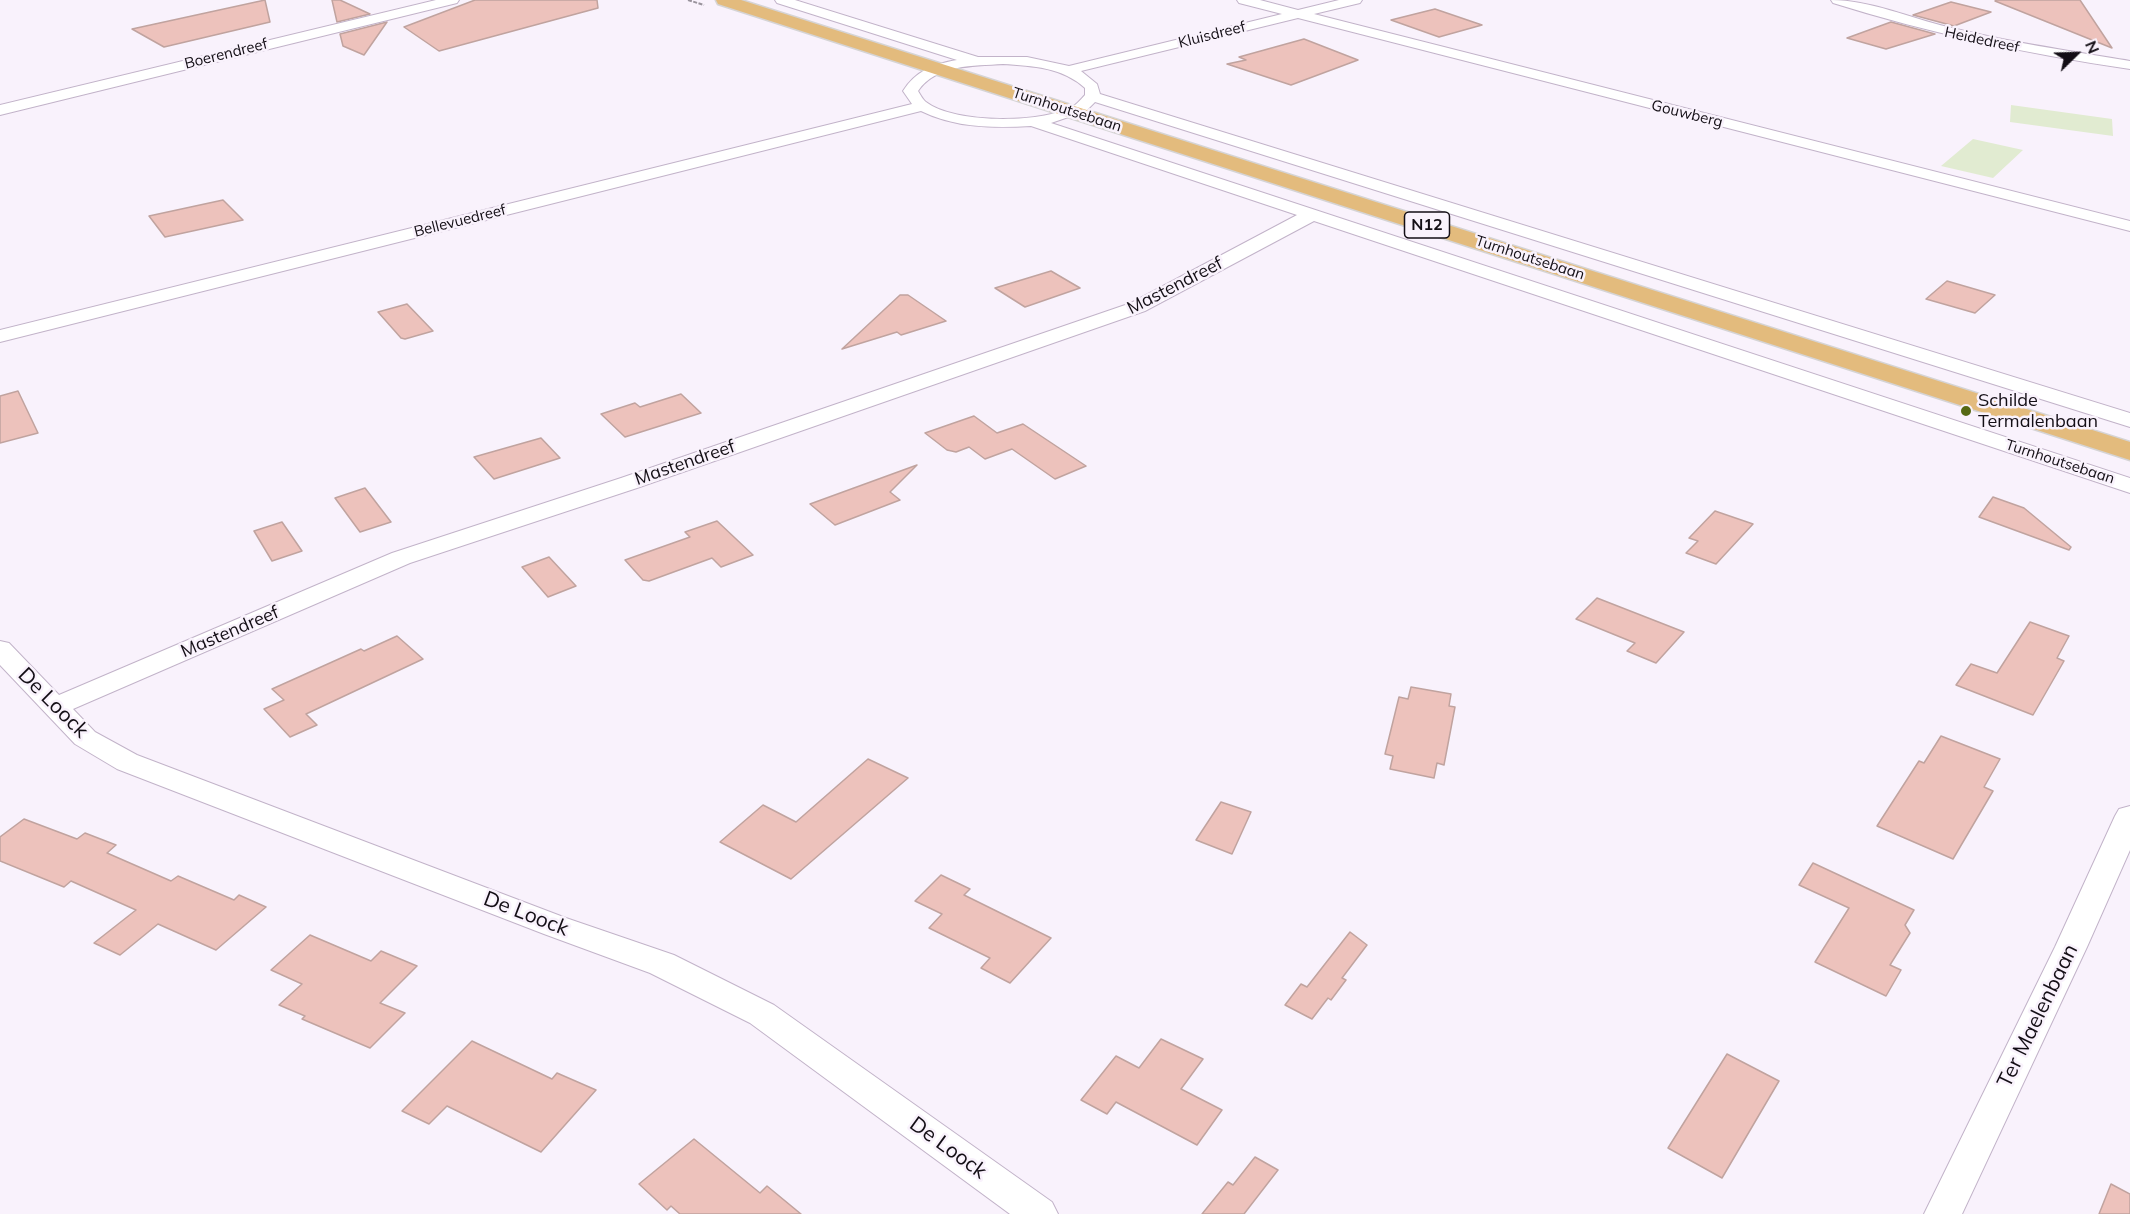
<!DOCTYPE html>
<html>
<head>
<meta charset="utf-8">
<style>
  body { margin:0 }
  #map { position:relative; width:2130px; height:1214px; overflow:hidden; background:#f9f2fc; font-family:Mulish,sans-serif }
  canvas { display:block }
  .north { position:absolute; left:2046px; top:24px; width:60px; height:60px; -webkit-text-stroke:4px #f9f2fc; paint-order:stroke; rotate:67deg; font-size:16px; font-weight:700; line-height:24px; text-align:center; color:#130e15 }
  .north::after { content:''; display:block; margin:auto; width:21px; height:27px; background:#130e15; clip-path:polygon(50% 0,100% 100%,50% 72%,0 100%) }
</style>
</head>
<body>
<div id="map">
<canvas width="2130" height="1214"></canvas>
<div class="north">N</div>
</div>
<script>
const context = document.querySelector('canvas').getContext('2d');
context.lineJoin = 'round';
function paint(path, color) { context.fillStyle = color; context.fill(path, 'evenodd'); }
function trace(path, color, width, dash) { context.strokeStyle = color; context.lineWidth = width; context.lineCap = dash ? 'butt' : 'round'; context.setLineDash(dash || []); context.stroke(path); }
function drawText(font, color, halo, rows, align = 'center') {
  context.font = font + ' Mulish,sans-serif'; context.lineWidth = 5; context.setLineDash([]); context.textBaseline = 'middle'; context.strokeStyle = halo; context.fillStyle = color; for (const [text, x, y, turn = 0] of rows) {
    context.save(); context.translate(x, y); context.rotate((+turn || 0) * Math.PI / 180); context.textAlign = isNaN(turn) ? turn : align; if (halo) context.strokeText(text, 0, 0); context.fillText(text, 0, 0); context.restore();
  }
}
paint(new Path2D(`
  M2011,105L2112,119L2113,136L2010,122Z
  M1973,139L2023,150L1993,178L1941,166Z`), '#e1ebd1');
const building = new Path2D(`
  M265,0L270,22L164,47L132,29Z
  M332,0H340L370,14L337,22Z
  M475,0H597L598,8L439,51L404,27Z
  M1996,0H2080L2112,48L1995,1Z
  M1951,2L1991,12L1954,26L1913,15Z
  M1435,9L1482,25L1439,37L1391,20Z
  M387,22L364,55L343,46L340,34Z
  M1891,22L1935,34L1886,49L1847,38Z
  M1304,39L1358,60L1291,85L1227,64L1246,60L1239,57Z
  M223,200L243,220L165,237L149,216Z
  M1051,271L1080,288L1025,307L995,288Z
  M1947,281L1995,295L1975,313L1926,299Z
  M900,295H908L946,321L901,335L897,332L842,349Z
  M407,304L433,331L405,339L401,338L378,312Z
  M18,391L38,433L0,443V396Z
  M681,394L701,413L625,437L601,414L635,403L640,407Z
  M974,416L997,433L1023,424L1086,466L1055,479L1012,449L985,459L969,447L956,452L947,450L925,433Z
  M541,438L560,458L494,479L474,457Z
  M917,465L890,492L900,500L835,525L810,504Z
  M365,488L391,522L360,532L335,498Z
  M1993,497L2024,508L2071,547L2069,550L1979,517Z
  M1715,511L1753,524L1716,564L1686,553L1698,541L1689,538Z
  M717,521L753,555L721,567L712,558L649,581L643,580L625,560L690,537L685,532Z
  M282,522L302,551L272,561L254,531Z
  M549,557L576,586L548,597L522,567Z
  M1597,598L1684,632L1656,663L1627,651L1635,643L1576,619Z
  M2030,622L2069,636L2057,658L2064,661L2033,715L1956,685L1971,664L1997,673Z
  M397,636L423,659L306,714L317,725L290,737L264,709L284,700L272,689L361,649L364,651Z
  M1411,687L1451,694L1449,706L1455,707L1444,765L1437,763L1434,778L1390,769L1393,756L1385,754L1399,697L1408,699Z
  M1941,736L2000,759L1984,787L1993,791L1953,859L1877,826L1919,761L1924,763Z
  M868,759L908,778L791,879L720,842L763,805L796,822Z
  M1221,802L1251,812L1232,854L1196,840Z
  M24,819L77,839L85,833L116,845L107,853L171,881L178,876L234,900L239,895L266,907L216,950L158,924L120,955L94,943L136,910L71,881L64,887L0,861V837Z
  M1813,863L1914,910L1905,925L1910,933L1890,965L1901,970L1886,996L1815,962L1849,908L1799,885Z
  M941,875L970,889L964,895L1051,938L1010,983L981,968L990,958L929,928L942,914L915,901Z
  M1350,932L1367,945L1342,978L1346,980L1331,1000L1328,998L1312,1019L1285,1005L1301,984L1307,987Z
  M310,935L371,961L381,951L417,966L380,1003L405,1013L370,1048L302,1019L305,1016L279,1005L302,984L271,970Z
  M1161,1039L1203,1059L1181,1089L1222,1110L1197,1145L1116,1102L1107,1114L1081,1100L1116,1056L1139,1068Z
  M472,1041L552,1079L557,1073L596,1090L541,1152L447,1106L429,1124L402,1111Z
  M1727,1054L1779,1081L1722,1178L1668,1148Z
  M694,1139L760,1193L767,1186L801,1214H680L671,1206L667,1210L639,1184Z
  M1255,1157L1278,1170L1244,1214H1202L1228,1182L1233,1185Z
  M2111,1184L2130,1194V1214H2099Z`);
paint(building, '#edc2bc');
trace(building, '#c0a39f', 1.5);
const minor = new Path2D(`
  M436,0H459L457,3L0,115V105Z
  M775,0H795L978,57H1027L1069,66L1282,14L1239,3L1237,0H1260L1298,10L1339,0H1362L1360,3L1314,14L2130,221V231L1298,18L1081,71L1097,84L1100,94L2130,413V427L1095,102L1086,111L1051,123L2130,478V493L1314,221L1145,311L637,488L410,563L73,709L95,732L137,755L566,918L674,955L774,1005L1052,1202L1058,1214H1010L750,1023L650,973L544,934L117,769L75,744L0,665V641L9,643L59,695L392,553L621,478L1131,303L1297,215L1031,126C994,128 955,128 921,111L0,342V330L912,104L903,91C916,71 933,64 957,60L777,3ZM1003,64C1033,66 1062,67 1085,88V95C1082,98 1079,102 1075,105C1045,124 954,124 926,102C923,100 920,94 918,91C936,64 974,66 1003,64Z
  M1831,0C1870,0 1910,18 1948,27C2008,42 2069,51 2130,61V69C2029,54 1931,34 1833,3Z
  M2130,806V850L2087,947L1962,1214H1924L2055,947L2115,816L2119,809Z`);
const primary = new Path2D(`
  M716,0H741L2130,442V460L718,4Z`);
trace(minor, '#c2b3c9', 2);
trace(primary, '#d5d4d5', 3);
trace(new Path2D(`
  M688,0L704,5`), '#99939c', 2, [4, 1.5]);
paint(minor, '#fff');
paint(primary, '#e3bb7d');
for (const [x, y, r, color] of [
  [1966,411,6,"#566914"]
]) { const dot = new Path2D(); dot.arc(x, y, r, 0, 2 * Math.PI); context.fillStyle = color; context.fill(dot); trace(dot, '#f9f2fc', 2); }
drawText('15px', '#130e15', '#f9f2fc', [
  ["Kluisdreef",1212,35,-14],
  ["Heidedreef",1982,40,12],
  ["Boerendreef",226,54,-14],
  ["Turnhoutsebaan",1067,110,18],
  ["Gouwberg",1687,114,14],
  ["Bellevuedreef",460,221,-14],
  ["Turnhoutsebaan",1530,258,18],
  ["Turnhoutsebaan",2060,462,18]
]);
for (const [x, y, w] of [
  [1427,225,45]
]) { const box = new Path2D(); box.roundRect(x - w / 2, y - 13, w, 26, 4.5); context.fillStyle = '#f9f2fc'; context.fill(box); trace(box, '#130e15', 1.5); }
drawText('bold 16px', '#130e15', null, [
  ["N12",1427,225]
]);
drawText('18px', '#130e15', '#f9f2fc', [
  ["Mastendreef",1175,286,-27],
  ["Mastendreef",685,463,-19],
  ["Mastendreef",230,632,-23]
]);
drawText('18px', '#130e15', '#f9f2fc', [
  ["Schilde",1978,401],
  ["Termalenbaan",1978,422]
], 'left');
drawText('21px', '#130e15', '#f9f2fc', [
  ["De Loock",53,703,45],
  ["De Loock",526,914,21],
  ["Ter Maelenbaan",2038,1016,-64],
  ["De Loock",948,1148,36]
]);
</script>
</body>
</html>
